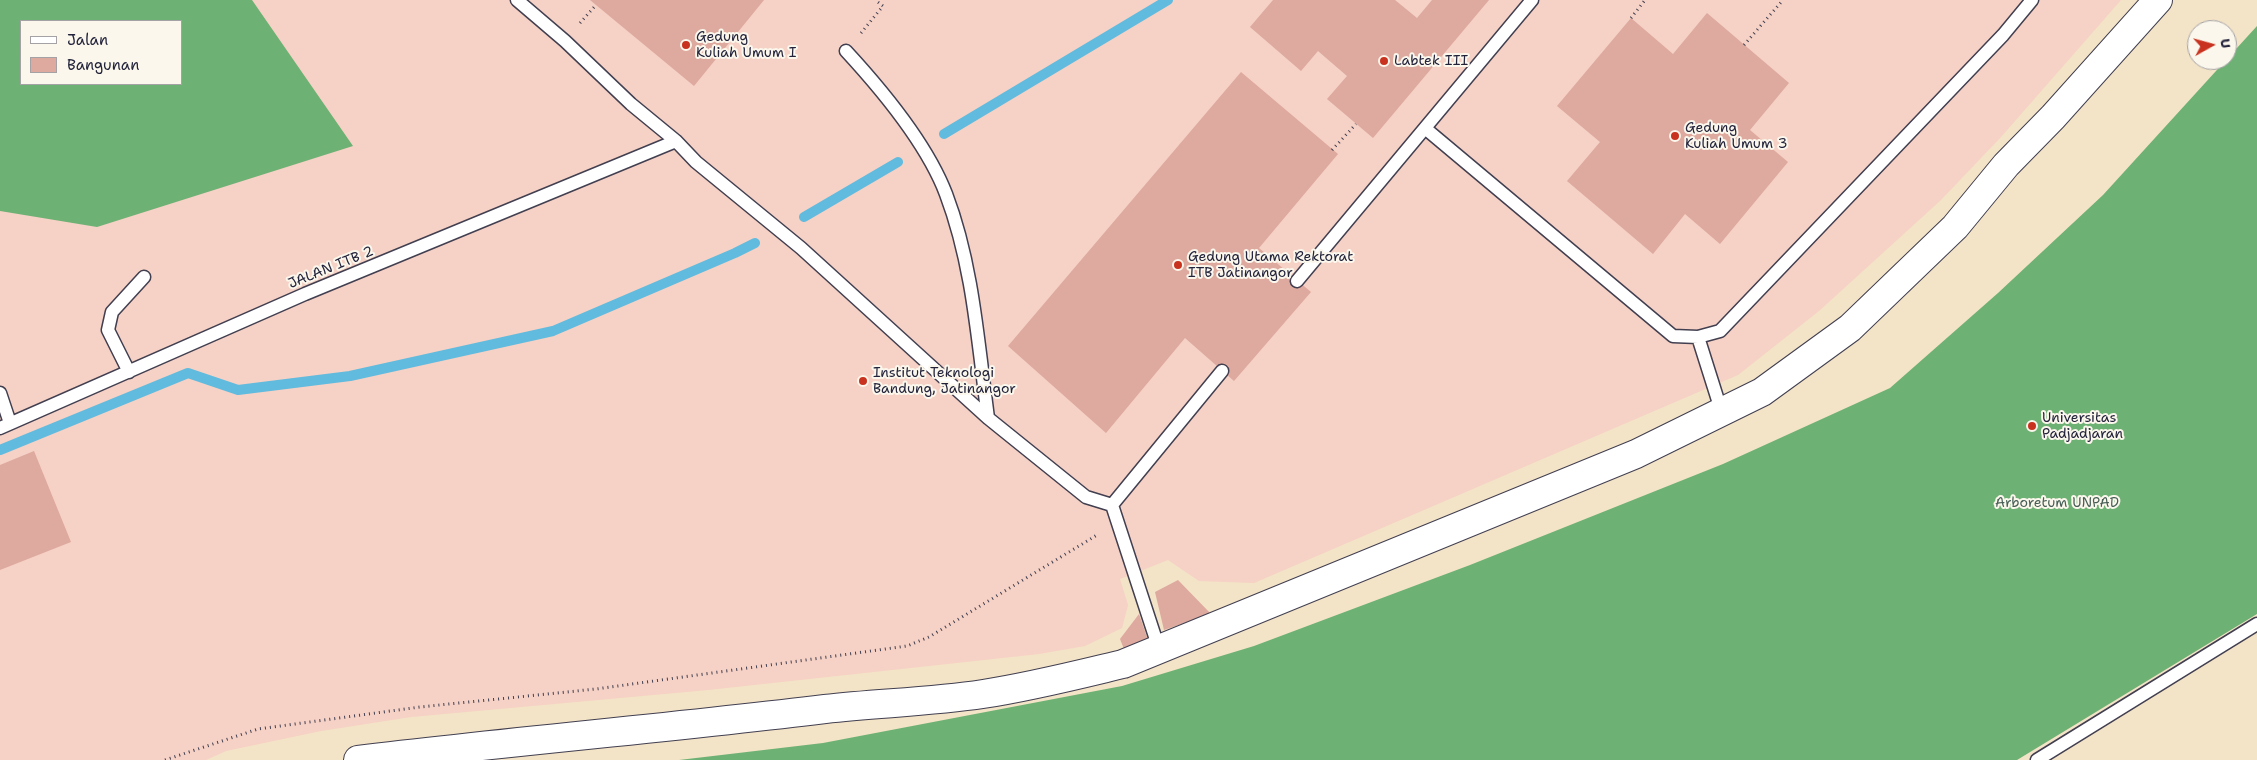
<!DOCTYPE html>
<html>
<head>
<meta charset="utf-8">
<style>
  body { margin:0 }
  #map { position:relative; width:2257px; height:760px; overflow:hidden; background:#f3e3c7; font-family:"Shantell Sans",sans-serif }
  canvas { display:block }
  .legend { position:absolute; left:20px; top:20px; width:162px; height:65px; box-sizing:border-box; background:#fbf7ec; border:1px solid #a4a2a5; margin:0; padding:6px 9px; list-style:none; font-size:15px; color:#22223b }
  .legend li { display:flex; align-items:center; gap:10px; height:25px }
  .legend b { width:25px; border:1px solid #a4a2a5 }
  .north { position:absolute; left:2187px; top:20px; width:50px; height:50px; box-sizing:border-box; background:#fbf7ec; border:1px solid #a4a2a5; border-radius:50%; rotate:83deg; font-size:14px; font-weight:700; line-height:20px; text-align:center; color:#22223b }
  .north::after { content:''; display:block; margin:auto; width:18px; height:22px; background:#c8321e; clip-path:polygon(50% 0,100% 100%,50% 72%,0 100%) }
</style>
</head>
<body>
<div id="map">
<canvas width="2257" height="760"></canvas>
<ul class="legend">
<li><b style="height:6px;background:#fff"></b>Jalan</li>
<li><b style="height:14px;background:#dea99f"></b>Bangunan</li>
</ul>
<div class="north">U</div>
</div>
<script>
const context = document.querySelector('canvas').getContext('2d');
context.lineJoin = 'round';
function paint(path, color) { context.fillStyle = color; context.fill(path, 'evenodd'); }
function trace(path, color, width, dash) { context.strokeStyle = color; context.lineWidth = width; context.lineCap = dash ? 'butt' : 'round'; context.setLineDash(dash || []); context.stroke(path); }
function drawText(font, color, halo, rows, align = 'center') {
  context.font = font + ' "Shantell Sans",sans-serif'; context.lineWidth = 4; context.setLineDash([]); context.textBaseline = 'middle'; context.strokeStyle = halo; context.fillStyle = color; for (const [text, x, y, turn = 0] of rows) {
    context.save(); context.translate(x, y); context.rotate((+turn || 0) * Math.PI / 180); context.textAlign = isNaN(turn) ? turn : align; if (halo) context.strokeText(text, 0, 0); context.fillText(text, 0, 0); context.restore();
  }
}
paint(new Path2D(`
  M0,0H2121L2001,137L1941,200L1819,311L1738,375L1254,583L1199,581L1168,560L1120,579L1128,605L1122,628L1085,646L1039,654L708,690L411,717L321,731L226,751L206,760H0ZM21,21H181V84H21Z`), '#f6d1c5');
paint(new Path2D(`
  M0,0H252L353,146L97,227L0,211ZM21,21H181V84H21Z
  M2257,26V614L2017,760H679L823,743L1122,686L1254,646L1470,565L1723,464L1890,388L1998,293L2103,195Z`), '#6eb174');
trace(new Path2D(`
  M944,134L1168,0
  M804,217L898,162
  M0,450L188,373L238,390L350,376L553,331L735,253L755,243`), '#60bbde', 10);
paint(new Path2D(`
  M590,0H764L694,86Z
  M1273,0H1395L1417,18L1432,0H1489L1373,138L1327,99L1347,76L1318,51L1301,71L1250,27Z
  M1707,13L1789,83L1750,130L1788,162L1720,244L1685,214L1653,254L1567,181L1600,142L1557,106L1631,18L1673,54Z
  M1241,72L1338,154L1259,248L1311,292L1234,381L1185,338L1106,433L1008,346Z
  M34,451L71,542L0,570V465Z
  M1178,580L1211,614L1164,630L1155,592Z
  M1139,614L1149,643L1126,654L1120,639Z`), '#dea99f');
const service = new Path2D(`
  M517,0L565,41L631,104L676,141L696,162L801,248L988,418L1086,497L1112,505
  M846,51C882,90 927,144 946,194C973,265 978,343 988,418
  M1426,129L1673,336L1698,337L1720,331L2003,35L2032,0
  M1297,281L1532,0
  M1698,337L1722,413
  M129,372L108,330L112,312L144,277
  M0,393L10,423
  M0,428L305,294L676,141
  M1112,505L1222,371
  M1112,505L1159,649
  M2037,760L2257,624`);
const secondary = new Path2D(`
  M358,760C514,741 669,728 825,709C877,703 930,702 983,694C1030,687 1077,675 1123,664L1636,454L1762,392L1850,328L1955,227L2006,165L2053,117L2158,0`);
trace(service, '#413f50', 15);
trace(secondary, '#413f50', 30);
trace(new Path2D(`
  M1631,18L1645,0
  M580,23L596,5
  M861,33L883,6L875,0
  M1744,45L1783,0
  M1332,150L1356,124
  M165,760L258,729L420,707L596,689L907,646L929,637L1097,535`), '#413f50', 3, [1, 4]);
trace(service, '#fff', 12);
trace(secondary, '#fff', 28);
for (const [x, y, r, color] of [
  [686,45,5,"#c8321e"],
  [1384,61,5,"#c8321e"],
  [1675,136,5,"#c8321e"],
  [1178,265,5,"#c8321e"],
  [863,381,5,"#c8321e"],
  [2032,426,5,"#c8321e"]
]) { const dot = new Path2D(); dot.arc(x, y, r, 0, 2 * Math.PI); context.fillStyle = color; context.fill(dot); trace(dot, '#fbf7ec', 2); }
drawText('14px', '#22223b', '#fbf7ec', [
  ["Gedung",696,37],
  ["Kuliah Umum I",696,53],
  ["Labtek III",1394,61],
  ["Gedung",1685,128],
  ["Kuliah Umum 3",1685,144],
  ["Gedung Utama Rektorat",1188,257],
  ["ITB Jatinangor",1188,273],
  ["Institut Teknologi",873,373],
  ["Bandung, Jatinangor",873,389],
  ["Universitas",2042,418],
  ["Padjadjaran",2042,434]
], 'left');
drawText('14px', '#22223b', '#fbf7ec', [
  ["JALAN ITB 2",331,268,-22]
]);
drawText('14px', '#465e56', '#fbf7ec', [
  ["Arboretum UNPAD",2057,503]
]);
</script>
</body>
</html>
